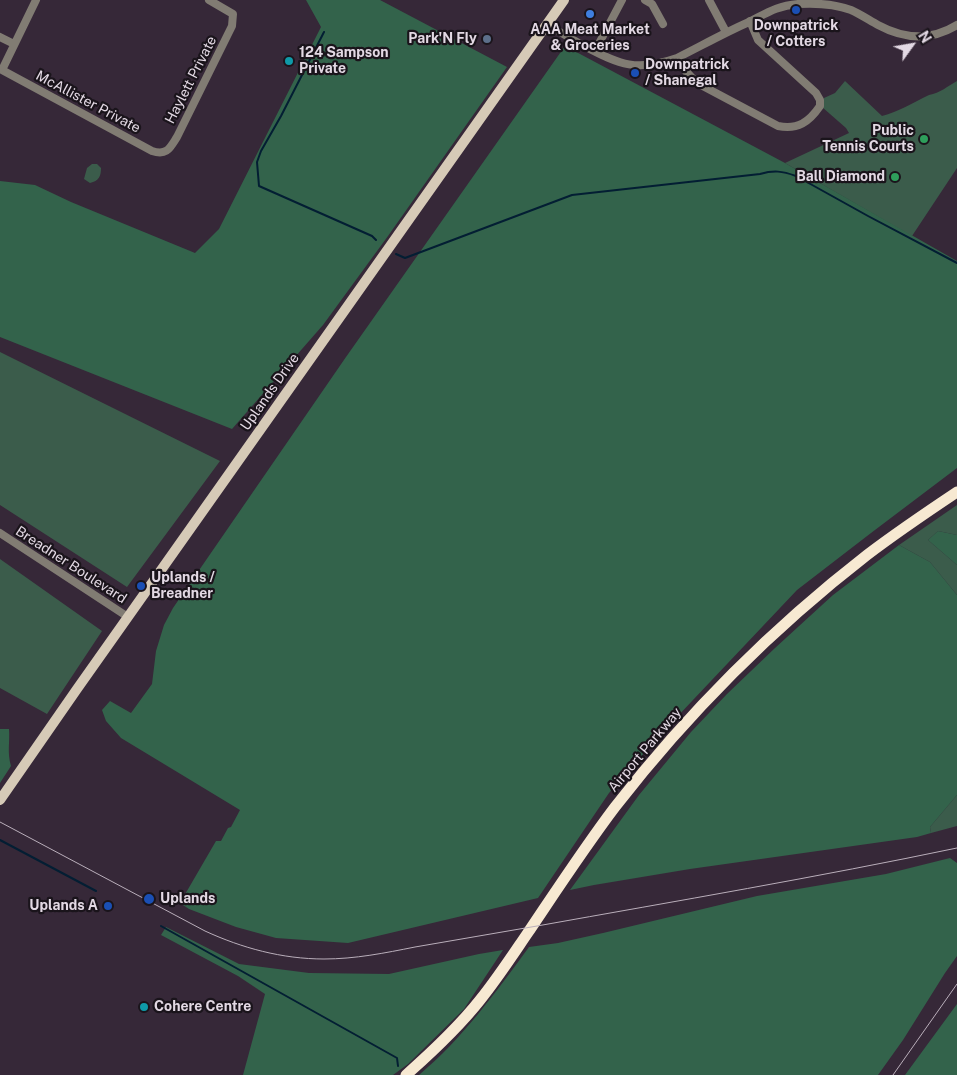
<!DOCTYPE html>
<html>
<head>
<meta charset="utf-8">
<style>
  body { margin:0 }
  #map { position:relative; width:957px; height:1075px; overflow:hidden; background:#362838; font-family:"Public Sans",sans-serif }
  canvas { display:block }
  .north { position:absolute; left:887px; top:20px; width:50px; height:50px; -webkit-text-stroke:4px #1a141b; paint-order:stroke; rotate:58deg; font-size:14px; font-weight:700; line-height:20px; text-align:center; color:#e3d9e4 }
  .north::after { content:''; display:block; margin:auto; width:18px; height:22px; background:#e3d9e4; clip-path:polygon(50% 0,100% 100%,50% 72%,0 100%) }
</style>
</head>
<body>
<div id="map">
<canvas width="957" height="1075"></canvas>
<div class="north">N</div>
</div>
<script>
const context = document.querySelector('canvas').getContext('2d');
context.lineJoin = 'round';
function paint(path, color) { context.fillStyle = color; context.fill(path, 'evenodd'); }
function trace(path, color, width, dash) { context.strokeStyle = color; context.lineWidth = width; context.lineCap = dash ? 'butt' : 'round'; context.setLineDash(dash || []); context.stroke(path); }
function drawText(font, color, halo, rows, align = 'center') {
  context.font = font + ' "Public Sans",sans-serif'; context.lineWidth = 4.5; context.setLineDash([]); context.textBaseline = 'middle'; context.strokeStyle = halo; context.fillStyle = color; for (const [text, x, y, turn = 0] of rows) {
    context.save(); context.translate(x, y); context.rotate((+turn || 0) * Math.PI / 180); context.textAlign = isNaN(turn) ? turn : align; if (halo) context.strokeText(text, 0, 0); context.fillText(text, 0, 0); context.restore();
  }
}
paint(new Path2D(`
  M845,81L882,116C898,112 914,102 929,95C940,93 948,86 957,81V168L912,236L785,163L849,133L846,128L822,107L824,98L835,93Z
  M92,164H97L101,168C101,176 99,181 90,183L84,179L87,168Z
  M0,352L220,461L127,587L0,505Z
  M957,505V535L938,531L928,540L957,565V595L930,562L899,545Z
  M0,559L102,631L47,714L0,688Z
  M957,795V826L931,833L930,827Z`), '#3b5c4b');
paint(new Path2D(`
  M306,0H380L507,67L388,236L323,325L232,429L0,337V181L35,185L71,202L195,253L219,229L321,27Z
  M565,46L785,163L957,261V468L871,533L797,590L658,737L609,793L538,898L348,943L276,938L236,927L189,909L180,903L216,841H221L228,828L231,827L240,810L121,738L106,721L102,710L110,701L131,713L152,684L156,651L164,625L173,608L346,357Z
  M938,531L957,535V565L928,540Z
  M899,545L930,562L957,595V795L930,827L931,833L917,837L690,869L594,885L570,890L639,795L691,732L727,694L775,648L833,595Z
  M0,729H9C10,743 7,752 11,766L0,783Z
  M950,858L957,863V956L945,973L903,1040L878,1075H419C462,1039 496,992 529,947L558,943L603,933L757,896L886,874Z
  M166,927L239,964L309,973L389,974L479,954L503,950L464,1009L408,1064L393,1075H243L265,994L238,976L161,935Z
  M957,1004V1075H905Z`), '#33634b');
trace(new Path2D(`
  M324,32L281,116L261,151L257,162L259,186L372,236L376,240
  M396,254L405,258L572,195L760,174C774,170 782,171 796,176L868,216L957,263
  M0,840L96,891
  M161,926L397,1058L398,1066`), '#031e33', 2);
trace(new Path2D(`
  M36,0L2,70L152,151C167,156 170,148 177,137L232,26L233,14L209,0
  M645,0L652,4L663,24
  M709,0L726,32
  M547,24C559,32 572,39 584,46C620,65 637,72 677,58C701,46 724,33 749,22C767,13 776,6 798,4C815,3 835,4 851,10C860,14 869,20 878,25C904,39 931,41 957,25
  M0,37L14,44
  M595,51L622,0
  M677,58C683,69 689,76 699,84L778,126C798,130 809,122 820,106V100L816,93L758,40L750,21
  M0,533L128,617`), '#817c73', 8);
trace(new Path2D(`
  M0,800L77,689L564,0`), '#d6cab7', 10);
trace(new Path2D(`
  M406,1075C432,1052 458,1028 480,1000C497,979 512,956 527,934C556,891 584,848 615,807C688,713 773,628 867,555C896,533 927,512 957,492`), '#f7e9d2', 11);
trace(new Path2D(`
  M0,822L205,931C242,948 282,959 324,959C355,959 385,953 415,947C456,940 496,933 537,926C677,901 818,877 957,848
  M893,1075L957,984`), '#baafbb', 1);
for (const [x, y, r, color] of [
  [796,10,5,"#1a4fb4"],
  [590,14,5,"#3f7fe0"],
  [487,39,5,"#5c6f8a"],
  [289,61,5,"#0f9aa8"],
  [635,73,5,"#1a4fb4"],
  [924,139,5,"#2e9e5b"],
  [895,177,5,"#2e9e5b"],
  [141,586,5,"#1a4fb4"],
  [149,899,6,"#1a4fb4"],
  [108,906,5,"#1a4fb4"],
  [144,1007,5,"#0f9aa8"]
]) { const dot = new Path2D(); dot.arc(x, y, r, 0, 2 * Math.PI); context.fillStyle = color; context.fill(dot); trace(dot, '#1a141b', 2); }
drawText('bold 14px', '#e3d9e4', '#1a141b', [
  ["Downpatrick",796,26,"center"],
  ["/ Cotters",796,42,"center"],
  ["AAA Meat Market",590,30,"center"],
  ["& Groceries",590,46,"center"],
  ["Park'N Fly",477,39,"right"],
  ["124 Sampson",299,53],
  ["Private",299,69],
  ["Downpatrick",645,65],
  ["/ Shanegal",645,81],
  ["Public",914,131,"right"],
  ["Tennis Courts",914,147,"right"],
  ["Ball Diamond",885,177,"right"],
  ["Uplands /",151,578],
  ["Breadner",151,594],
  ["Uplands",160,899],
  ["Uplands A",98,906,"right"],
  ["Cohere Centre",154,1007]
], 'left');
drawText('14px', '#e3d9e4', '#1a141b', [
  ["Haylett Private",191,80,-63],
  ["McAllister Private",88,102,28],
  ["Uplands Drive",270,392,-55],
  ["Breadner Boulevard",71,565,33],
  ["Airport Parkway",645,750,-50]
]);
</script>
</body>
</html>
